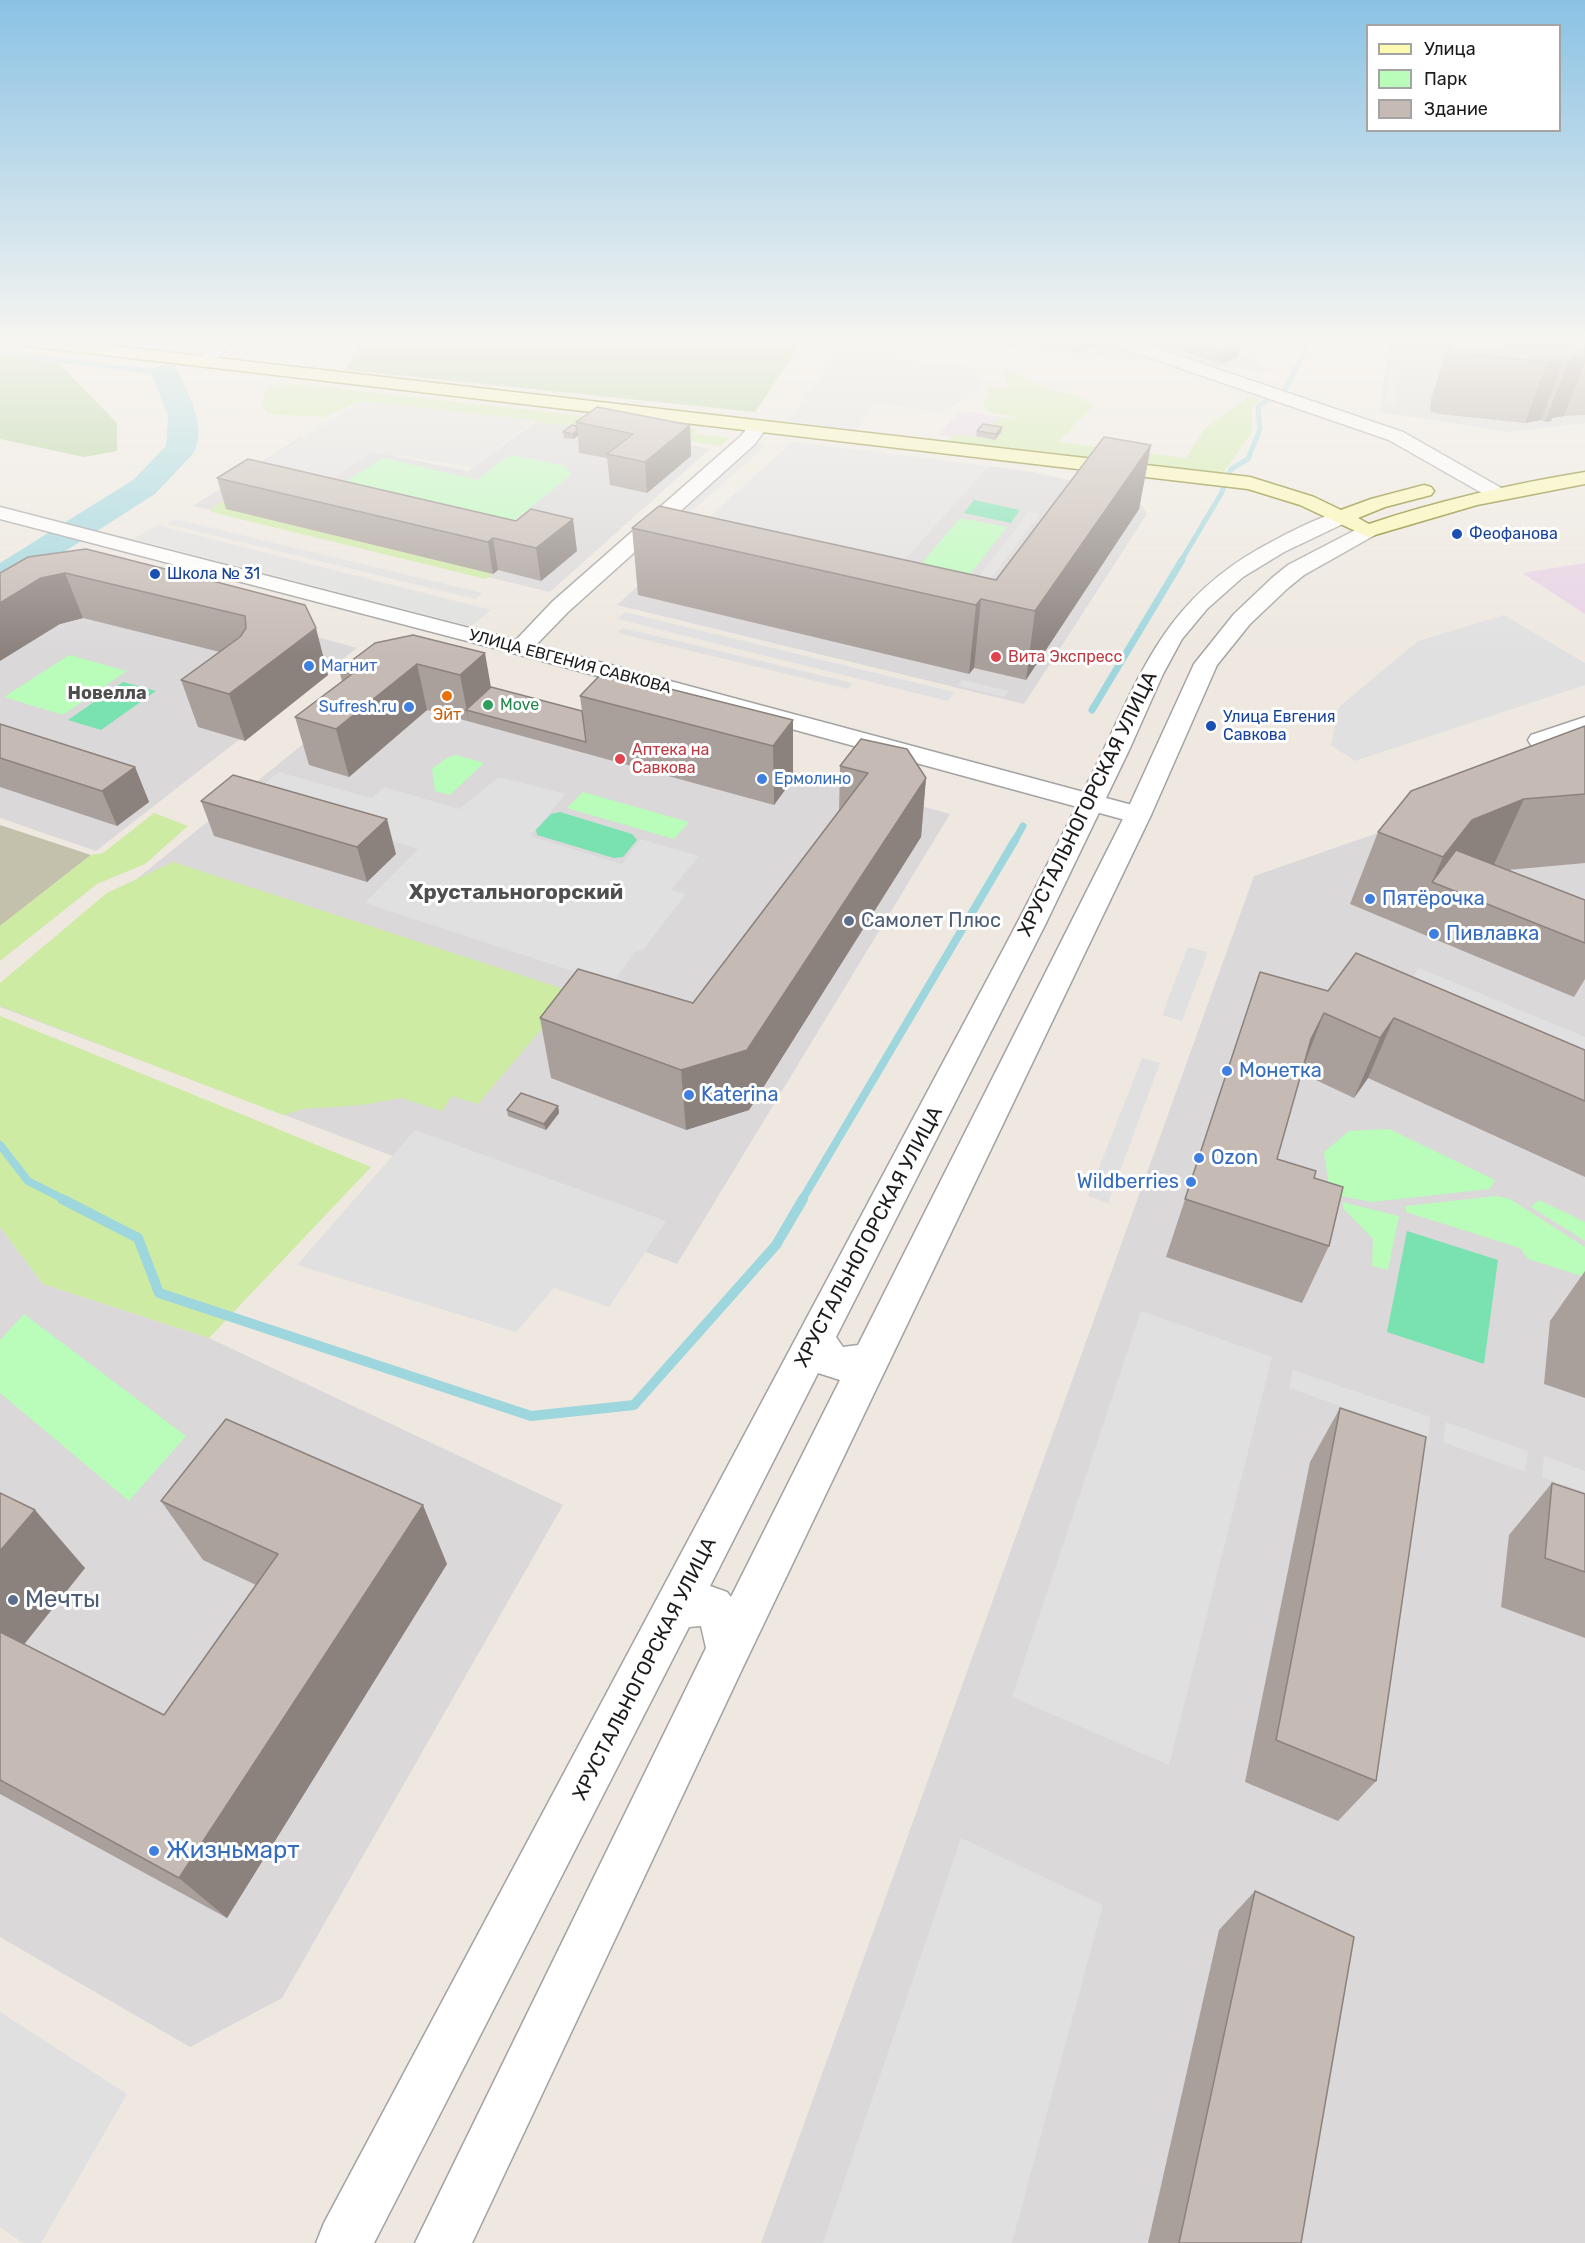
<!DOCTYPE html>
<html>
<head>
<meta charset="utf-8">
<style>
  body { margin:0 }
  #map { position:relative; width:1585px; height:2243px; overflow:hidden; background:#eee8e0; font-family:Rubik,sans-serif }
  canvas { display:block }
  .legend { position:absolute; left:1366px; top:24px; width:195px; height:108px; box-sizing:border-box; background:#fff; border:2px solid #a4a4a4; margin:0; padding:8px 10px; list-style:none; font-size:18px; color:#1c1c1c }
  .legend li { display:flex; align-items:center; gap:12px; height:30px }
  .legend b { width:30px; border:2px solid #a4a4a4 }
</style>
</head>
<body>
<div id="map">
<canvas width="1585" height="2243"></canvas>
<ul class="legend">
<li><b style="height:8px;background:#fcf9b0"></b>Улица</li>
<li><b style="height:16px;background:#bafcba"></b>Парк</li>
<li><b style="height:16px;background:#c6bab4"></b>Здание</li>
</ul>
</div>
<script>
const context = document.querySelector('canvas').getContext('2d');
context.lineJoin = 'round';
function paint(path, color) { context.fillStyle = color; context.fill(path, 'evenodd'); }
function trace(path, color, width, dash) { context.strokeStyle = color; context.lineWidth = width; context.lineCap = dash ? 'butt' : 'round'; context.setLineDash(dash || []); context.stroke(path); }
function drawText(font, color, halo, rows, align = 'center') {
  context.font = font + ' Rubik,sans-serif'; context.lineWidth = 6; context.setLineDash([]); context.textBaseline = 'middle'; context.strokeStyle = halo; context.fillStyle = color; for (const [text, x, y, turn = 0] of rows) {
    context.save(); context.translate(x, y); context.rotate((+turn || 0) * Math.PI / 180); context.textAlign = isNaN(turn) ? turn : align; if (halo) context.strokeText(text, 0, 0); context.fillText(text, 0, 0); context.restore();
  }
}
paint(new Path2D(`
  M933,341H1218L1275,372Z
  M1389,341H1585V423L1509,432L1380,412Z
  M542,417L710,449L550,592L193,506L300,437L468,471Z
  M792,442L1027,471L1134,494L1147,514L1024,704L617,605Z
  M75,570L357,648L96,851L0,818V616Z
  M403,663L950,814L677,1264L0,1007V990Z
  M1585,761V2243H761L1254,876Z
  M0,1227L43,1284L209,1338L563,1505L282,1998L190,2047L0,1937Z`), '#dad8d9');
paint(new Path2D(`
  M966,411L1048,426L1029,447L938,435L956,415Z
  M1585,563V614L1522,573Z`), '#e7d2e5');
paint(new Path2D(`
  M0,825L91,855L0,926Z`), '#c3c0ac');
paint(new Path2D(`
  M1003,369L1045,387L1082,398L1094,405L1058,442L1186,458L1205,428L1250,396L1260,399L1252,407V432L1223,473L950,444L946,441L956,434L995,440L988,430L999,417L1014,419L1015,417L988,412L983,402L991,394L982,386L1009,389Z
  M289,383L696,429L695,434L729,438L721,446L589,424L576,427L360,401L325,417L269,414L262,406L266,388Z
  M242,488L493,574L486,579L211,512V509Z
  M154,813L188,826L145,864L97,884L0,961V926L91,855L103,853Z
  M173,862L573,992L478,1104L452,1096L442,1111L401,1098L363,1105L303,1109L283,1115L0,1006V983L107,893Z
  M0,1016L371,1167L209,1338L43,1284L0,1227Z`), '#cdeba3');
paint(new Path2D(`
  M360,341H803L755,412L346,370Z
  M0,350L52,356L117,423V451L84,457L0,439Z`), '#aacf93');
paint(new Path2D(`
  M517,456L566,466L571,475L511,523L336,487L383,458L477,480L506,457Z
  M960,518L1007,527L954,595L910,577Z
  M69,655L127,671L63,715L4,697Z
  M456,755L484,763L450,795L435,791L432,769L447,758Z
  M583,792L689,822L674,839L567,808Z
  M1389,1129L1495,1180L1490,1189L1372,1202L1330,1194L1324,1152L1349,1131Z
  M1496,1196L1510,1199L1585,1247V1277L1528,1259L1520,1248L1406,1212V1206Z
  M1539,1200L1585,1222V1241L1531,1207Z
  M1342,1202L1399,1216L1388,1270L1372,1266L1373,1239L1344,1209Z
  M24,1314L186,1436L129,1501L0,1393V1340Z`), '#bafcba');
paint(new Path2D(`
  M974,500L1020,510L1011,523L964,513Z
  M123,682L156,691L101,730L68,720Z
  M560,812L632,834L637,840L623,857L614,858L537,835L536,830L551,814Z
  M1407,1231L1498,1260L1484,1364L1387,1332Z`), '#7ae2b0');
paint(new Path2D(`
  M1393,341H1403L1395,406L1385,404Z
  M840,352L976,368L980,389L943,412L875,403L857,430L787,421Z
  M360,401L535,420L473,467L372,452L328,482L257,467Z
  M792,442L989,466L902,563L704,522Z
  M754,443L765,446L684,518L672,515Z
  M1029,512L1040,514L974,600L962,598Z
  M175,519L483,593L476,599L167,524Z
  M157,525L491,610L471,626L134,539Z
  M625,612L954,692L948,701L617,619Z
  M1504,615L1585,663V685L1355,761L1331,745L1339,707L1418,641Z
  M623,628L853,683L848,689L617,633Z
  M962,680L1009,691L1004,697L958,686Z
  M279,772L371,798L385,787L459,809L499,777L566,794L530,836L622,864L640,839L699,856L671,890L686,894L643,950L635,952L612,984L365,903L418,849L249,795Z
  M1188,947L1208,952L1182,1021L1162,1015Z
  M1419,968L1585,1037V1074L1400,995Z
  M1142,1058L1160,1063L1108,1203L1088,1196Z
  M415,1130L666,1221L609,1307L554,1288L516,1332L297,1265Z
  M1141,1311L1272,1357L1169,1765L1012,1697Z
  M1293,1370L1431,1417L1428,1437L1289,1388Z
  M1446,1422L1528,1451L1525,1472L1443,1442Z
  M1544,1456L1585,1471V1492L1542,1477Z
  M961,1838L1103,1905L1012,2243H823Z
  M0,2012L127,2094L41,2243H23L0,2227Z`), '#e0e0e0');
trace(new Path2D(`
  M0,353L165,373
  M1181,561L1221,494L1231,469L1248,459L1260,429L1258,406L1286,388L1310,341`), '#9ed6de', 5);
trace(new Path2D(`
  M1092,710L1182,560
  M1014,842L1023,826`), '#9ed6de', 7);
trace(new Path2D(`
  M0,1145L28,1181L65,1200
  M802,1200L1015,840`), '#9ed6de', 8);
trace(new Path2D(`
  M62,1199L138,1238L159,1293L531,1416L634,1405L776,1245L803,1199`), '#9ed6de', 10);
paint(new Path2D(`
  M165,365L175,367L179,373C189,397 209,430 192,455L155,494L12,585L0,589V563L133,480L166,446L168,416L151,373L155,367Z`), '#9ed6de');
const minor = new Path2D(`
  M216,341H234L218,358L216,367H204L201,357Z
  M758,421L765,423L767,427L755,444L568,612L536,645L1147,809L1151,815L1147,821L1138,823L1129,821L513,653L0,519V507L516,640L552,602L741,436L751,423Z
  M1585,717V732L1540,747L1531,745L1528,740L1531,735Z`);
const tertiary = new Path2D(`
  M1111,341H1135L1403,432L1503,489L1506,493L1503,497H1489L1389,440L1113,345Z
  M1342,511L1349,513L1352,517L1349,521L1284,552L1243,577L1207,609L1182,639L1163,674L1130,748L1045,925L836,1337L843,1347L858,1345L1125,815L1194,664L1234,614L1272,578L1288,565L1361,527L1368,525L1375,527L1378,531L1375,535L1304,575L1288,588L1250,624L1217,665L1151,815L744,1665L472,2243H415L706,1648L701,1626L689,1627L374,2243H316L324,2223L995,965C1028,903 1060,841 1090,778C1142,673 1163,597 1275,540C1296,529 1319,517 1342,511ZM818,1373L840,1380L731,1597L727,1592L710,1586Z`);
const secondary = new Path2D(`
  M20,341H71L1250,477L1314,497L1341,510L1371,499L1424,485L1431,487L1434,491L1431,495L1385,507L1358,518L1369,524C1440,500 1512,484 1585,472V484L1477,505L1368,537L1300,505L1248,489L28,346L22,345Z`);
trace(minor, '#a3a3a3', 3);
trace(tertiary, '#a3a3a3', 3);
trace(secondary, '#737500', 3);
paint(minor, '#fff');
paint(tertiary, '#fff');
paint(secondary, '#fcf9b0');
paint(new Path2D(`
  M1047,341H1100V345L1078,353Z
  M1155,341H1221L1240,347L1238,357L1221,364Z
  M1448,341H1550L1547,347L1572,344L1573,341H1585V415L1564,416L1552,418L1551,421L1545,422L1541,420L1525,423L1439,414L1430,411L1431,399L1449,343Z
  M576,422L690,425L691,456L647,493L610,485L607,458L579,453L578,436L573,439L564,438L563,432L576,426Z
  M1002,427L1001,432L995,440L976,436L977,431Z
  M1151,445L1139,509L1026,680L974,668L969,674L638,595L632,528L996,580Z
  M217,478L577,551L541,581L498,570L493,574L226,509Z
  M28,557L201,578L328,675L245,741L198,727L181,680L220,652L83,618L60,624Z
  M375,643L491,687L582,711L580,696L793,720V779L774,805L427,710L349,777L309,765L295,717L342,681L339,670Z
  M0,724L135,767L149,802L117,826L0,787Z
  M1585,726V863L1508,870L1585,900V979L1574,997L1350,904L1378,832Z
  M840,766L926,778L921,837L749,1110L686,1130L551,1078L540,1018L693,1003L839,811Z
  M201,801L396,854L367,882L214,836Z
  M1260,972L1328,991L1585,1050V1177L1368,1078L1354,1098L1301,1073L1277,1159L1314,1178L1329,1246L1302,1303L1166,1257Z
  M558,1106L559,1113L546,1130L508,1116L507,1110Z
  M1585,1271V1398L1544,1384L1550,1321Z
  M1340,1408L1376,1781L1338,1821L1245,1782L1310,1462Z
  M1552,1483L1585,1494V1638L1501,1607L1509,1535Z
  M0,1493L85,1568L24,1644L164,1715L256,1585L203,1560L161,1501L447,1564L227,1918L0,1794Z
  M1255,1891L1301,2243H1148L1219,1930Z`), '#aaa09b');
paint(new Path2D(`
  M1083,341H1100V345L1078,353L1079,343Z
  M1240,347L1238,357L1221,364L1223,354Z
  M1585,356V362L1564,416L1552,418L1551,421L1545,422L1568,361L1571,358Z
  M1564,360L1541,420L1525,423L1547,362Z
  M690,425L691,456L647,493L645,462Z
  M1002,427L1001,432L995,440L996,434Z
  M577,430L578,436L573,439V434Z
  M1151,445L1139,509L1026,680L1035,611Z
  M573,519L577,551L541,581L536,548Z
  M493,538L498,570L493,574L488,542Z
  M65,573L83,618L60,624L0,661V603L41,578Z
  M981,599L974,668L969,674L976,605Z
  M316,628L328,675L245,741L229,694Z
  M485,653L493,699L466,710L469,722L460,675Z
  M417,664L427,710L349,777L336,729Z
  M793,720V779L774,805L773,746Z
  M135,767L149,802L117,826L102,791Z
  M926,778L921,837L749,1110L686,1130L681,1070Z
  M1524,799L1491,871L1432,882L1443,857L1472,820Z
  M387,819L396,854L367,882L357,847Z
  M1324,1013L1301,1073L1311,1039Z
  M1394,1018L1368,1078L1354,1098L1380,1038Z
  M558,1106L559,1113L546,1130L544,1124Z
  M423,1505L447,1564L227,1918L179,1878Z
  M35,1510L85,1568L10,1662L0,1653V1551Z`), '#8b827e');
const building = new Path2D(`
  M1186,341H1221L1240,347L1223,354Z
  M1450,341H1487L1503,343L1508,346L1542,348L1585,342V356L1571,358L1574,360L1568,361L1564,360L1547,362L1458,353L1449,351Z
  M1575,341H1585V342L1577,343Z
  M597,407L690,425L645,462L607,454L633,434L576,422Z
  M983,424L1002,427L996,434L977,431Z
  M572,425L576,426L577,430L573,434L563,432Z
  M1104,437L1151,445L1035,611L981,599L976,605L632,528L659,506L996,580Z
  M248,459L516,521L531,509L573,519L536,548L493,538L488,542L217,478Z
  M86,549L201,578L305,605L316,628L229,694L181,680L240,637L246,628L245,616L65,573L41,578L0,603V573L28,557Z
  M413,635L485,653L460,675L417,664L336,729L295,717L352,674L339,670L375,643Z
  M603,672L793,720L773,746L580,696Z
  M491,687L582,711L586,742L466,710Z
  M0,724L135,767L102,791L0,758Z
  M1585,726V794L1524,799L1472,820L1443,857L1378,832L1411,791Z
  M861,739L907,749L926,778L747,1050L681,1070L540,1018L578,969L693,1003L868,773L840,766Z
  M233,775L387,819L357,847L201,801Z
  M1456,850L1585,900V943L1432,882Z
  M1356,953L1585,1050V1101L1394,1018L1380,1038L1324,1013L1311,1039L1277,1159L1316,1171L1314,1178L1343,1187L1329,1246L1185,1199L1260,972L1328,991Z
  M521,1093L558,1106L544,1124L507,1110Z
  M1340,1408L1426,1437L1376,1781L1276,1740Z
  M226,1419L423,1505L179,1878L0,1780V1632L164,1715L278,1554L161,1501Z
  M1552,1483L1585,1494V1572L1545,1558Z
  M0,1493L35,1510L0,1551Z
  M1255,1891L1354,1937L1301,2243H1179Z`);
paint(building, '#c6bab4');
trace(building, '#8b827e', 1.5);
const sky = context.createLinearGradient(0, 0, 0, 655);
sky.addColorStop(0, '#8ac2e4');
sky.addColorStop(0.52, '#f7f5f1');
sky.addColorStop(1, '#f7f5f100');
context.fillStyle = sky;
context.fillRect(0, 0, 1585, 655);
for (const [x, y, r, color] of [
  [1457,534,6,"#1a4fb4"],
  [155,574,6,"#1a4fb4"],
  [996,657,6,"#e0444e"],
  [309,666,6,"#3f7fe0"],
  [447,696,6,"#e8710a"],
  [488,705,6,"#2e9e5b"],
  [409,707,6,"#3f7fe0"],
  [1211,726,6,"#1a4fb4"],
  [620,759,6,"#e0444e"],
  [762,779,6,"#3f7fe0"],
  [1370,899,6,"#3f7fe0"],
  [849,921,6,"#5c6f8a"],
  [1434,934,6,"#3f7fe0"],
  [1227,1071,6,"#3f7fe0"],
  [689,1095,6,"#3f7fe0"],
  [1199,1158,6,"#3f7fe0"],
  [1191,1182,6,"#3f7fe0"],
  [13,1600,6,"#5c6f8a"],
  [154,1851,6,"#3f7fe0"]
]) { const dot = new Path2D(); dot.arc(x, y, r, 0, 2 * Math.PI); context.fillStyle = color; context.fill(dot); trace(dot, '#fff', 2); }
drawText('16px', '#164399', '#fff', [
  ["Феофанова",1469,534],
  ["Школа № 31",167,574],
  ["Улица Евгения",1223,717],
  ["Савкова",1223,735]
], 'left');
drawText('16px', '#be3a42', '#fff', [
  ["Вита Экспресс",1008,657],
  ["Аптека на",632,750],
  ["Савкова",632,768]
], 'left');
drawText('16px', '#1c1c1c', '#fff', [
  ["УЛИЦА ЕВГЕНИЯ САВКОВА",570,662,15]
]);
drawText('16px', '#366cbe', '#fff', [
  ["Магнит",321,666],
  ["Sufresh.ru",397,707,"right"],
  ["Ермолино",774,779]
], 'left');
drawText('16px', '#27864d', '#fff', [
  ["Move",500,705]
], 'left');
drawText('16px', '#c56008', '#fff', [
  ["Эйт",447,715]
]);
drawText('bold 18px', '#4f4f4f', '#fff', [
  ["Новелла",107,694]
]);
drawText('20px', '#1c1c1c', '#fff', [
  ["ХРУСТАЛЬНОГОРСКАЯ УЛИЦА",1088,804,-64],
  ["ХРУСТАЛЬНОГОРСКАЯ УЛИЦА",869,1237,-62],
  ["ХРУСТАЛЬНОГОРСКАЯ УЛИЦА",645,1669,-63]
]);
drawText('20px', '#366cbe', '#fff', [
  ["Пятёрочка",1382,899],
  ["Пивлавка",1446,934],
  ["Монетка",1239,1071],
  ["Katerina",701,1095],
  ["Ozon",1211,1158],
  ["Wildberries",1179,1182,"right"]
], 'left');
drawText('20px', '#4e5e75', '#fff', [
  ["Самолет Плюс",861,921]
], 'left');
drawText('bold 21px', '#4f4f4f', '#fff', [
  ["Хрустальногорский",516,893]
]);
drawText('24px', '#4e5e75', '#fff', [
  ["Мечты",25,1600]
], 'left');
drawText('24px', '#366cbe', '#fff', [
  ["Жизньмарт",166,1851]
], 'left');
</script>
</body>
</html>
